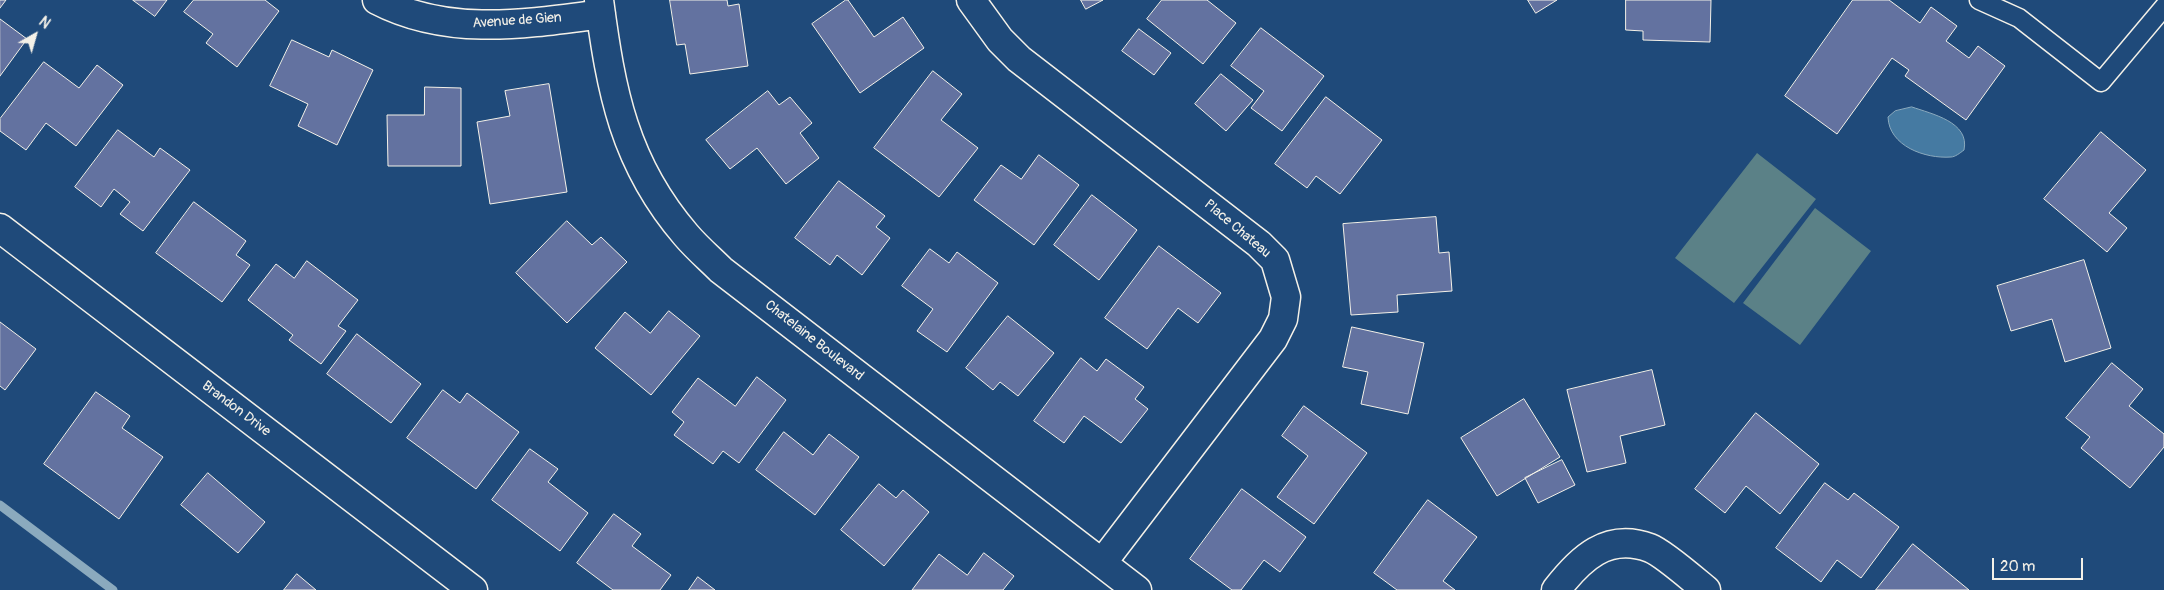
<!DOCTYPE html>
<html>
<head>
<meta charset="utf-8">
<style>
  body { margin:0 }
  #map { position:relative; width:2164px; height:590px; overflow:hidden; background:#1f4a7a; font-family:Pangolin,sans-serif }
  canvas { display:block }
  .north { position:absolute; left:10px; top:10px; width:50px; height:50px; -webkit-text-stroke:4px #1f4a7a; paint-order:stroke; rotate:38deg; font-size:14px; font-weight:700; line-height:20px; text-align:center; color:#f4f1e8 }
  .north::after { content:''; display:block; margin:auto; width:18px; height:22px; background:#f4f1e8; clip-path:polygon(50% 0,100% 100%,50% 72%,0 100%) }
  .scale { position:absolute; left:1992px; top:558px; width:91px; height:22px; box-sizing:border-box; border:2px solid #f4f1e8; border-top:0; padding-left:6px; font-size:15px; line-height:18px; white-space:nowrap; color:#f4f1e8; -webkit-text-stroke:4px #1f4a7a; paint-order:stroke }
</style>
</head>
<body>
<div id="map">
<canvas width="2164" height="590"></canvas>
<div class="north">N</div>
<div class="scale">20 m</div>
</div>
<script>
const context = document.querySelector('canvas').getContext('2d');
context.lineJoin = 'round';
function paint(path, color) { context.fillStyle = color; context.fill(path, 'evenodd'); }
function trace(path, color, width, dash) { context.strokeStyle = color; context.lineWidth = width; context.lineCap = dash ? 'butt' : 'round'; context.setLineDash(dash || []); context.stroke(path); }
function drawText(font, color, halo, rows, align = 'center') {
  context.font = font + ' Pangolin,sans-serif'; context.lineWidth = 4; context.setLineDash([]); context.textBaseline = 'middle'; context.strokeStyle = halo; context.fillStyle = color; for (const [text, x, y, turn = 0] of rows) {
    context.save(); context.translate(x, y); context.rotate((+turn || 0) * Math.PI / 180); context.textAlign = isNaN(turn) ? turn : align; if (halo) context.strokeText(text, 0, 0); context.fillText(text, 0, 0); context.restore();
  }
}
paint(new Path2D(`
  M1757,153L1816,199L1734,303L1675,258Z
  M1815,208L1871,251L1800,345L1743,303Z`), '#5b8187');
const water = new Path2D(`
  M1912,107C1932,114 1970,122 1964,150C1960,153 1955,157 1951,157C1925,159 1889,146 1888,117L1895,111Z`);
paint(water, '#457aa2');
trace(water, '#8baabe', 1);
trace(new Path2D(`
  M0,505L113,590`), '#8baabe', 9);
const building = new Path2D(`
  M0,0H6L0,8Z
  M133,0H167L155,16Z
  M194,0H265L279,11L237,67L206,43L213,34L184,12Z
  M670,0H727L728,6L739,4L748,66L690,74L685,44L677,45Z
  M846,0H848L874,37L903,17L924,48L860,93L812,24Z
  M1081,0H1103L1086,9Z
  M1162,0H1207L1236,23L1203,64L1147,19Z
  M1528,0H1557L1536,13Z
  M1626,0H1711L1710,42L1643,40V31L1626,30Z
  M1853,0H1889L1920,23L1931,7L1957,26L1946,41L1969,58L1978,46L2005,66L1966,120L1905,76L1909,70L1892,58L1837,134L1785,96Z
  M0,19L27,39L0,76Z
  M1261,28L1324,76L1282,131L1251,108L1264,91L1231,66Z
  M1139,29L1171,53L1154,75L1122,51Z
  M292,40L329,57L332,50L373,70L337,145L298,126L308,104L270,86Z
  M44,62L79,88L97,65L123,85L76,146L46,123L26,150L0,131V119Z
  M933,71L962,94L941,120L978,148L939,197L874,148Z
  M1221,74L1253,100L1226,131L1195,104Z
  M549,84L567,192L490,204L477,122L510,116L505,91Z
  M425,87L461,88V166H388L387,115H424Z
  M768,91L779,105L790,97L812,123L800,133L819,158L786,184L757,148L730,169L706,140Z
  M1326,97L1382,140L1340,194L1316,176L1307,188L1275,164Z
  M118,130L154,157L160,148L190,170L143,231L120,214L130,202L114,189L101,207L75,187Z
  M2101,132L2146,170L2109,213L2127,228L2107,252L2044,199Z
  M1039,155L1079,185L1034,245L974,200L1001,165L1021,179Z
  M839,181L885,216L876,227L890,238L862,275L837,255L830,265L795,238Z
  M1092,195L1137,230L1099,280L1054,245Z
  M194,202L246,241L236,255L250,265L222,302L156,253Z
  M1436,217L1439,253L1449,252L1452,291L1397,295L1398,312L1351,315L1343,224Z
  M567,221L592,245L601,237L627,262L567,323L516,273Z
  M1159,246L1221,293L1198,323L1178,308L1147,349L1105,318Z
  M930,249L949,263L957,252L998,283L947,352L917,331L933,309L902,286Z
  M2084,260L2111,348L2065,362L2052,319L2011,331L1997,286Z
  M307,261L358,300L338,326L346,331L321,364L289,340L293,335L248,300L276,264L294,278Z
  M669,311L700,336L651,395L595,348L625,312L650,333Z
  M1008,316L1054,353L1018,396L1000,382L993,390L966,368Z
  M0,322L36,349L5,390L0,386Z
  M1352,327L1424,343L1408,414L1361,404L1368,372L1343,367Z
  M357,334L421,384L391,423L327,374Z
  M1081,358L1097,371L1106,359L1144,387L1135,399L1148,409L1121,443L1084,416L1064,443L1034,421Z
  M2112,363L2143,389L2129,406L2164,434V447L2130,488L2081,448L2090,437L2066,418Z
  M1652,370L1665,425L1620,436L1626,463L1587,472L1567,390Z
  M757,377L786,400L739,463L723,451L713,464L674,435L684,422L672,412L698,378L735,406Z
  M443,390L460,403L467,393L519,432L476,489L407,438Z
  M96,392L130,416L122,428L163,457L119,519L44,464Z
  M1524,399L1560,457L1497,496L1461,438Z
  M1304,406L1367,453L1314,524L1277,497L1308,456L1282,436Z
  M1756,413L1819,464L1780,514L1746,486L1725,513L1695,489Z
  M784,432L813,455L829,434L859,457L815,515L756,470Z
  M530,449L558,469L548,482L588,513L560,551L492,500Z
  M1562,460L1575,485L1538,503L1525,478Z
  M208,473L265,522L238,553L181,505Z
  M1825,483L1848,500L1854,493L1899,527L1861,578L1837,560L1821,582L1776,548Z
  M879,484L896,498L903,490L929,512L884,566L841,530Z
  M1242,489L1306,537L1280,572L1264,560L1241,590H1232L1190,559Z
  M1428,500L1477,537L1443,581L1455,590H1397L1374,573Z
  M614,514L641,534L632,546L671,575L660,590H613L577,563Z
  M1913,544L1969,590H1876Z
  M984,553L1014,576L1003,590H912L939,554L967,575Z
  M297,574L316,590H284Z
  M698,577L715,590H689Z`);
paint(building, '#6372a0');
trace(building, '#f4f1e8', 1);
const service = new Path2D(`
  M1979,0L2019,18L2101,82L2164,7`);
const minor = new Path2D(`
  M377,0C448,37 526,24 601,14
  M599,0C611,91 624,163 686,235C697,248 710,259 721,270L1137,590
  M971,0L1000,40L1019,59L1259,244L1275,260L1286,297L1283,319L1273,339L1102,563
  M0,228L473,590
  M1556,590C1580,559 1607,532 1650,548C1663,553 1694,580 1706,590`);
trace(service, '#f4f1e8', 21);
trace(minor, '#f4f1e8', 31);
trace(service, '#1f4a7a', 18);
trace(minor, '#1f4a7a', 28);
drawText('14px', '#f4f1e8', '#1f4a7a', [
  ["Avenue de Gien",517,21,-4],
  ["Place Chateau",1237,229,40],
  ["Chatelaine Boulevard",814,341,38],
  ["Brandon Drive",236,409,37]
]);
</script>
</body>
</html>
